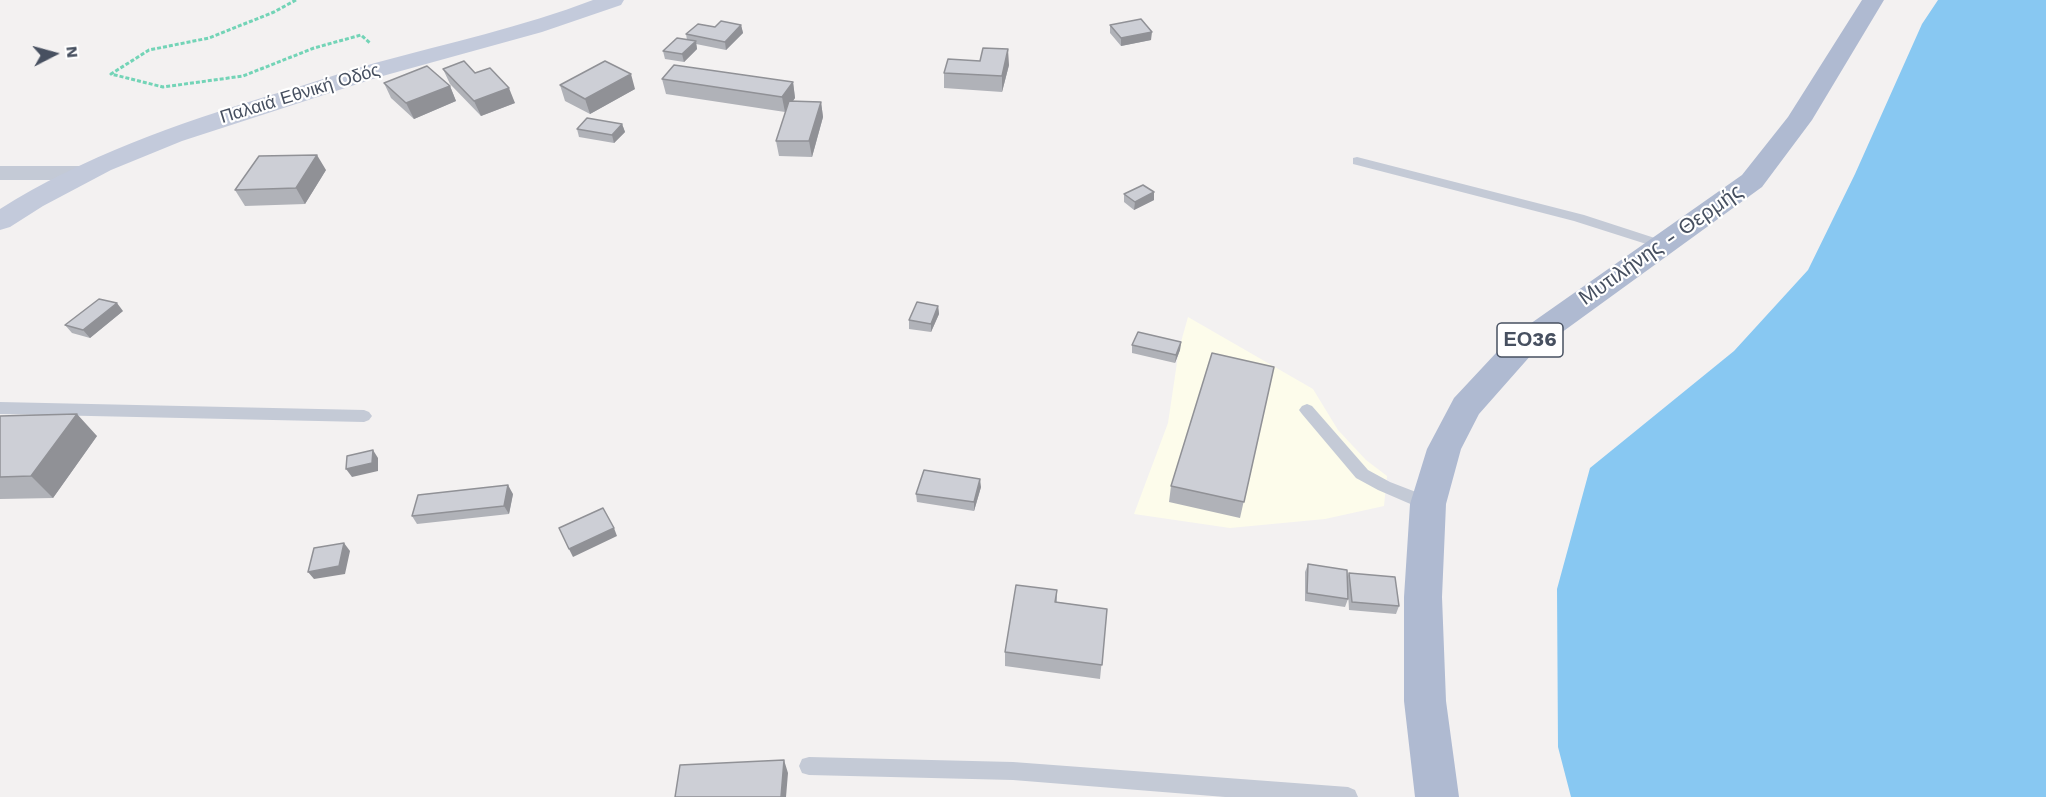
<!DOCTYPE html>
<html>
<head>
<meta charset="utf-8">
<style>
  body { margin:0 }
  #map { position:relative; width:2046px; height:797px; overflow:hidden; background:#f3f1f1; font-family:"Work Sans",sans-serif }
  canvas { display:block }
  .north { position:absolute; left:24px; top:24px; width:60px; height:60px; -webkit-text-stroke:4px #fff; paint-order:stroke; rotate:84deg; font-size:16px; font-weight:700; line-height:24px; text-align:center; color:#475060 }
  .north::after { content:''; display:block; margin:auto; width:21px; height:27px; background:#475060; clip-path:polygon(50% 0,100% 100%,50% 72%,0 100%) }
</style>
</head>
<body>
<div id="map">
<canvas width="2046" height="797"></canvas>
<div class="north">N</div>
</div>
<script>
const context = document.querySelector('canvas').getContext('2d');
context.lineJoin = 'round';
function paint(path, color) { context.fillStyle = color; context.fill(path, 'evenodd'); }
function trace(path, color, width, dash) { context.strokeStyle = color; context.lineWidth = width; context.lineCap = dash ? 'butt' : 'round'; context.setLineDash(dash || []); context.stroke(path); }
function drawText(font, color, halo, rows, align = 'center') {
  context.font = font + ' "Work Sans",sans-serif'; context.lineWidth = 4.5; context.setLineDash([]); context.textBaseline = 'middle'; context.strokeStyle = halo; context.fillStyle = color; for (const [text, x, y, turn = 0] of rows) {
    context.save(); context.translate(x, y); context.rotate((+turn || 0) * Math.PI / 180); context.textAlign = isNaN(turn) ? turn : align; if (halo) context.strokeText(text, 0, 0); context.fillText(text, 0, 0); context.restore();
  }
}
paint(new Path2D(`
  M1188,317L1313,389L1338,430L1366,460L1387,476L1384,506L1325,519L1230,528L1134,514L1168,423L1179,349Z`), '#fdfceb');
paint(new Path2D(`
  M1938,0H2046V797H1571L1558,747L1557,589L1590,468L1734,351L1808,270L1855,174L1922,24Z`), '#88c8f2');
trace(new Path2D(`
  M296,0L274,12L209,38L149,50L111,74L163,87L243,76L314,48L361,35L370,43`), '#73d4b7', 3, [4, 2]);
paint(new Path2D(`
  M1357,157L1584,215L1667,242L1669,245L1662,249L1574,221L1353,164V158Z
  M0,402L364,410L369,412L372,416L369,420L364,422L0,414Z
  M1307,404L1312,406L1368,470L1390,482L1434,499L1436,504L1434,509L1428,510L1422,509L1378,490L1356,478L1302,414L1299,410L1302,406Z
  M809,757L1013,762L1348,787L1355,790L1358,797H1225L1013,780L809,775L802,773L799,766L802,759Z`), '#c4cad6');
paint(new Path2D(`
  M0,166H81L90,168L93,173L90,178L81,180H0Z`), '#c4cad6');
paint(new Path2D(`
  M593,0H624L621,5L542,32L379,77L182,141L111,170L43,206L10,227L0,230V209C84,156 177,124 271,95C306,85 340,73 375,63C448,43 522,27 593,0Z`), '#c3cadb');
paint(new Path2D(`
  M1862,0H1884L1812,120L1762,187L1532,354L1479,414L1461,449L1446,504L1442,597L1446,701L1459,797H1415L1404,701V597L1410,504L1427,449L1454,398L1510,338L1742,175L1788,117Z`), '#afbad1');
paint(new Path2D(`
  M741,25L743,33L726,50L696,44L697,49L684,62L665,59L663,51L687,40L686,34L715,27Z
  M1110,25L1151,40L1121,46L1110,33Z
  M1009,65L1002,92L944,88V73Z
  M443,69L475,73L515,103L481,116L450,84Z
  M662,79L793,82L795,98L793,101L821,102L823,117L812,157L779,156L776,141L786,111L785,112L666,94Z
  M384,83L450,86L456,101L414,119L391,98Z
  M560,85L635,89L590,114L565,101Z
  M622,124L625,132L614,143L579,137L577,129Z
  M326,170L305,204L245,206L235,190Z
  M1154,192V200L1134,210L1124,202V194Z
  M938,306L939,314L931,332L909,329V320Z
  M123,311L90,338L72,333L65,325Z
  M1181,342L1180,350L1175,363L1132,353V345Z
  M1274,367L1240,518L1169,502L1171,486Z
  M0,416L97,436L53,498L0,499Z
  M981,487L974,511L917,502L916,494Z
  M513,494L509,514L417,524L412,516Z
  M1308,564L1347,578L1349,573L1399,606L1396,614L1349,610L1348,591V599L1345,607L1305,601V572Z
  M1057,590V602L1107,609L1100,679L1005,666V652Z`), '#b0b2b8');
paint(new Path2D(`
  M741,25L743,33L726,50L725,42Z
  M1152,32L1151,40L1121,46V38Z
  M696,41L697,49L684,62L682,54Z
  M1008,49L1009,65L1002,92V76Z
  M631,74L635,89L590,114L585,99Z
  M793,82L795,98L785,112L782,97Z
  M450,86L456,101L414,119L406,103Z
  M509,88L515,103L481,116L474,101Z
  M821,102L823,117L812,157L809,141Z
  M622,124L625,132L614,143L612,135Z
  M317,155L326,170L305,204L296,188Z
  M1154,192V200L1134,210L1135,202Z
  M117,303L123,311L90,338L83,330Z
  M938,306L939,314L931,332V324Z
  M1181,342L1180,350L1175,363L1176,355Z
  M77,414L97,436L53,498L31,476Z
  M373,450L378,458V471L352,477L346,469Z
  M980,479L981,487L974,511V502Z
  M508,485L513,494L509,514L504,506Z
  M614,528L617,536L573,557L569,549Z
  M344,543L350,551L345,574L314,579L308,572Z
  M784,760L788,773L786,797H781Z`), '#909196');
const building = new Path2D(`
  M1141,19L1152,32L1121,38L1110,25Z
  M721,21L741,25L725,42L686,34L698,24L715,27Z
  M677,38L696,41L682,54L663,51Z
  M983,48L1008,49L1002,76L944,73L948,59L980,61Z
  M464,61L475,73L490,68L509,88L474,101L443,69Z
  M605,61L631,74L585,99L560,85Z
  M674,65L793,82L782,97L662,79Z
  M427,66L450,86L406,103L384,83Z
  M789,101L821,102L809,141H776Z
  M587,118L622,124L612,135L577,129Z
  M317,155L296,188L235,190L259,156Z
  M1143,185L1154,192L1135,202L1124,194Z
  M99,299L117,303L83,330L65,325Z
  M917,302L938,306L931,324L909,320Z
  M1138,332L1181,342L1176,355L1132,345Z
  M1212,353L1274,367L1244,502L1171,486Z
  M77,414L31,476L0,477V416Z
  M373,450L372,463L346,469L347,456Z
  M924,470L980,479L974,502L916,494Z
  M508,485L504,506L412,516L418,495Z
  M603,508L614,528L569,549L559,528Z
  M344,543L339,566L308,572L314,548Z
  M1308,564L1347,570L1348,599L1307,593Z
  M1349,573L1395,577L1399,606L1352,602Z
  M1016,585L1057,590L1055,602L1107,609L1102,665L1005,652Z
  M784,760L781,797H675L680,765Z`);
paint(building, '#cdcfd6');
trace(building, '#909196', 1.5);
drawText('18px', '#475060', '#fff', [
  ["Παλαιά Εθνική Οδός",300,94,-17]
]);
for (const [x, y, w] of [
  [1530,340,66]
]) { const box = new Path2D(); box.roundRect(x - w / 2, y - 17, w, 34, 4.5); context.fillStyle = '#fff'; context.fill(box); trace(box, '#475060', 1.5); }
drawText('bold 20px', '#475060', null, [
  ["ΕΟ36",1530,340]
]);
drawText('21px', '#475060', '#fff', [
  ["Μυτιλήνης - Θερμής",1661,245,-35]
]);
</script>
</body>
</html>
